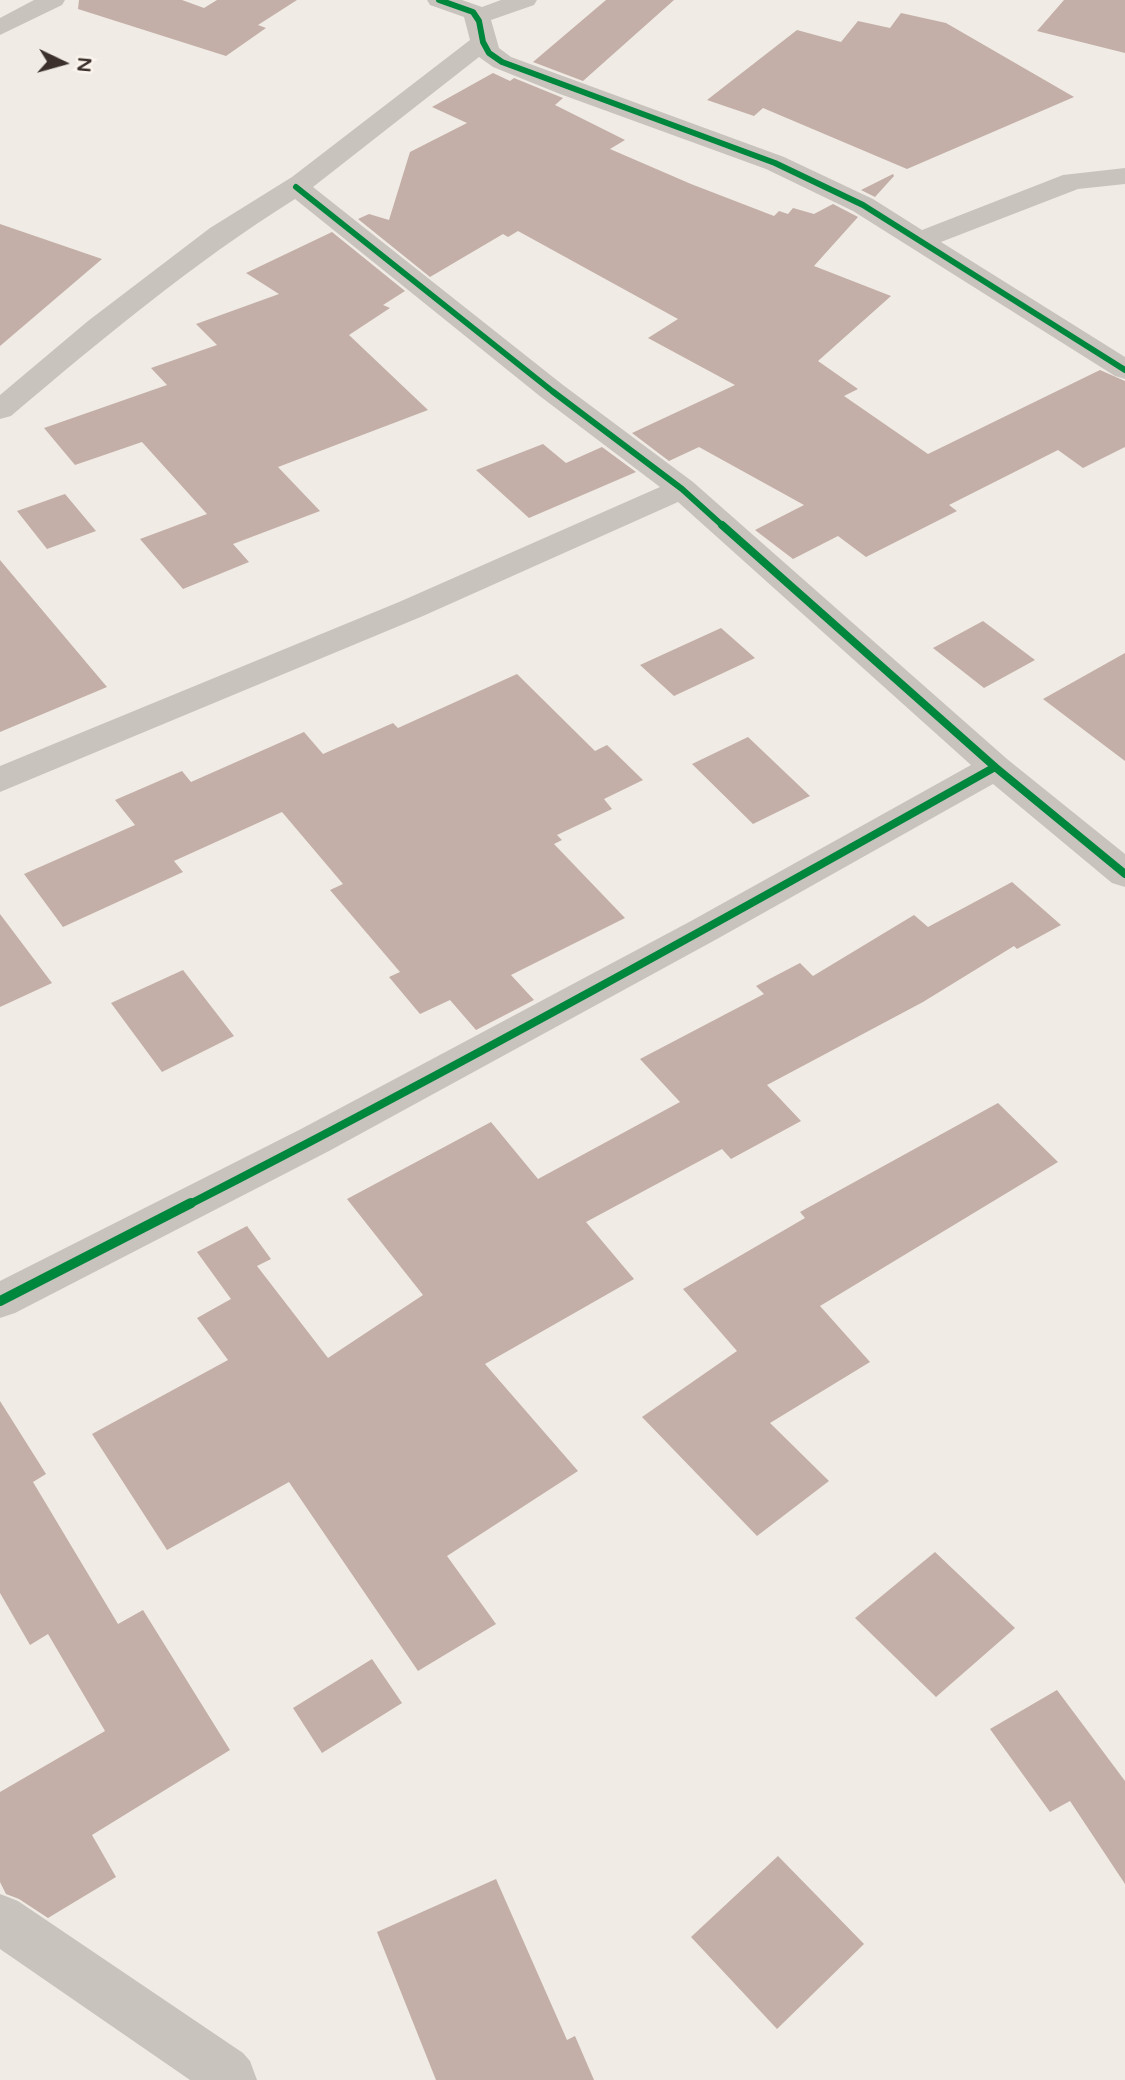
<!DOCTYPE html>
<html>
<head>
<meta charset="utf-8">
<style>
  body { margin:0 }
  #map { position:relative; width:1125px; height:2080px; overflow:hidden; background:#f0ebe5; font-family:"Varela Round",sans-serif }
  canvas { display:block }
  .north { position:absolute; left:28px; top:28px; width:70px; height:70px; -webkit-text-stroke:5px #fbf5ee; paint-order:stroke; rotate:95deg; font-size:19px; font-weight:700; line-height:28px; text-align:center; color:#3b302b }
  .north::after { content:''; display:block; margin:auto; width:24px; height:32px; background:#3b302b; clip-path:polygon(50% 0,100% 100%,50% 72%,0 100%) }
</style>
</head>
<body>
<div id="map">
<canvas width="1125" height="2080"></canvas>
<div class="north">N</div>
</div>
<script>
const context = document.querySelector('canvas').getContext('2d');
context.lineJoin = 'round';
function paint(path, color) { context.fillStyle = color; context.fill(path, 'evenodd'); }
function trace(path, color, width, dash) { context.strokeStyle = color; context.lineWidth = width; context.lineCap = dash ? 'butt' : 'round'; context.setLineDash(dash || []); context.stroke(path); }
paint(new Path2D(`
  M79,0H182L204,8L217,0H297L258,25L266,28L226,56L78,9Z
  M606,0H674L583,81L533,62Z
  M1064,0H1125V53L1037,31Z
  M901,13L946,23L1074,97L907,169L763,108L754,116L707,100L797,30L841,42L858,21L890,28Z
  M493,73L510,81L514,78L563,98L555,105L625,140L610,149L691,184L774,216L779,211L788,214L793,208L814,214L833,204L858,217L814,266L891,296L818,361L858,389L844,396L928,454L1100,370L1125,381V447L1083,468L1058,450L949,505L957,511L866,557L838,536L793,559L755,530L804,505L699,447L669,461L632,433L735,385L648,338L678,319L518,231L508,237L503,234L430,277L358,219L369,214L389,220L410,152L467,123L432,107Z
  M893,174L894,176L875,197L861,190Z
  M0,224L102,259L0,346Z
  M332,232L405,291L383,305L390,308L349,335L428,410L278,467L320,511L233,544L249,562L183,589L140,539L207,514L142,442L75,465L44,428L167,385L151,368L217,345L196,324L279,294L246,273Z
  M543,444L566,463L602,447L636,472L529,518L476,470Z
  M65,494L96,531L47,549L17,511Z
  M0,560L107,687L0,732Z
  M983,621L1035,660L984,688L933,648Z
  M721,628L755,658L674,696L640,665Z
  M1125,653V761L1043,699Z
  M517,674L595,751L607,745L643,780L604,799L612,809L557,835L562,840L554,844L625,918L511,975L534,1000L476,1030L450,1000L420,1014L389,977L400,972L330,890L343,884L282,812L174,861L183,872L63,927L24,874L135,825L115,800L182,771L191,782L304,732L323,754L393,723L398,728Z
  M748,737L810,796L753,824L692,764Z
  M1012,882L1061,925L1017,949L1014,946L923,1002L767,1085L801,1121L731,1159L722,1149L586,1222L634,1279L485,1364L578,1471L447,1556L496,1624L418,1671L289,1482L167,1550L92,1434L228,1360L197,1318L231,1299L197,1252L247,1226L271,1259L257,1266L328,1358L423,1295L347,1199L491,1122L538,1179L680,1102L640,1059L764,994L756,986L800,963L813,976L914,915L928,927Z
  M0,914L52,983L0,1007Z
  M183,970L234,1036L162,1072L111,1003Z
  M998,1103L1058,1162L820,1306L870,1362L770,1423L829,1481L757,1536L642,1417L737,1351L683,1289L805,1218L800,1212Z
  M0,1401L46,1474L33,1482L118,1624L143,1610L230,1750L92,1835L116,1877L48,1918L19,1899L6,1894L0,1882V1792L105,1731L48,1634L30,1645L0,1593Z
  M935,1552L1015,1628L936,1697L855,1618Z
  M372,1659L402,1703L322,1753L293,1708Z
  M1057,1690L1125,1781V1884L1070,1801L1050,1812L990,1729Z
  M778,1856L864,1944L777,2029L691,1937Z
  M496,1879L567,2040L575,2036L594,2080H436L377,1932Z`), '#c3afa7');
paint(new Path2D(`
  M34,0H65L62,5L0,35V18Z
  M427,0H462L482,7L501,0H537L534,5L491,20L499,48L511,57L784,157L873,199L922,230L1063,175L1125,168V184L1078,189L941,242L1125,357V379L1115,376L853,211L766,169L560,94L493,67L479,57L313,187L563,385L693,482L1007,759L1125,854V887L1112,883L993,784L717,939L329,1151L15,1313L0,1318V1281L301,1129L691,921L971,765L678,502L423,616L0,792V766L399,602L660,487L541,397L295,199C193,263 102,339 11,416L0,419V395L88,321L210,228L292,177L470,40L464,17L430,5Z
  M0,1894L18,1901L243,2053L250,2061L257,2080H190L0,1949Z`), '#c9c3be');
trace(new Path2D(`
  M439,0L473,12L479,21L483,42L489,53L502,62L775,163L863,205L1125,370
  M296,187L552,391L682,489L724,527`), '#00873e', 6);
trace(new Path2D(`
  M722,525L995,767L1125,874
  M188,1205C460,1066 728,917 995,767`), '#00873e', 8);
trace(new Path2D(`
  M0,1301L191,1203`), '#00873e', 10);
</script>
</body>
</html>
